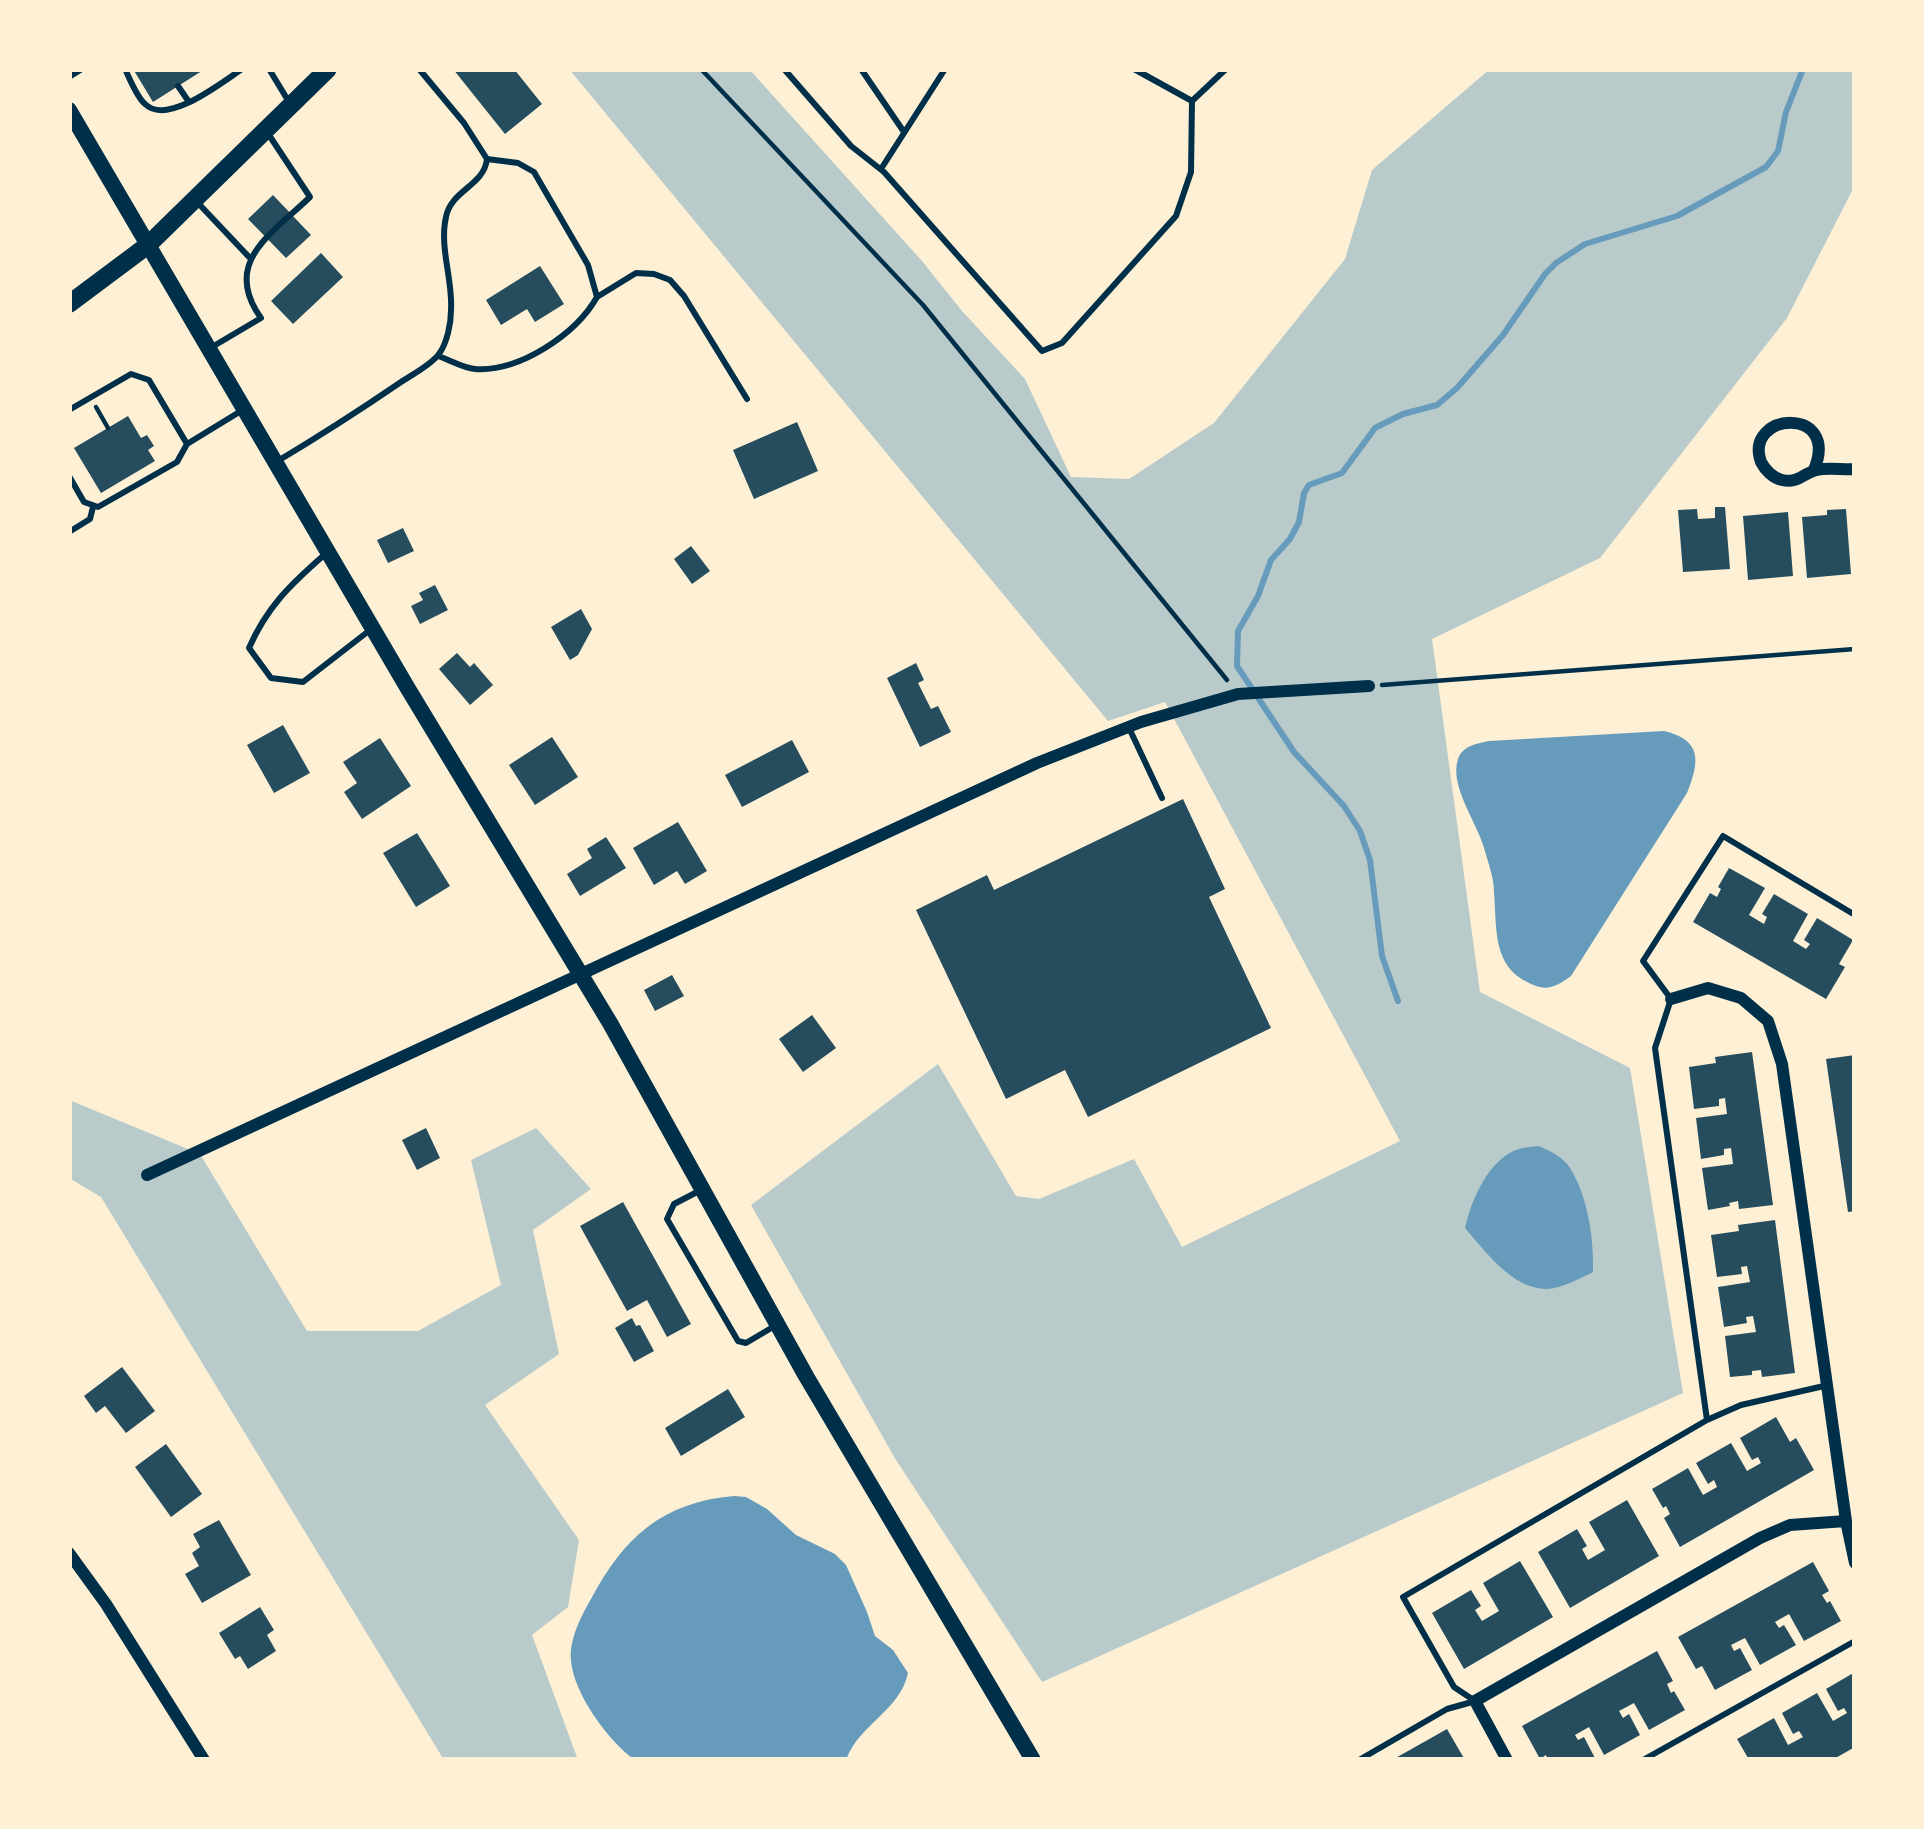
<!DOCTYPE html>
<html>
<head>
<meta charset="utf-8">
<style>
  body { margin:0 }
  #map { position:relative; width:1924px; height:1829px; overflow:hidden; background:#fdf0d5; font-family:"Public Sans",sans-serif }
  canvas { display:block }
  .frame { position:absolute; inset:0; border:72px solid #fdf0d5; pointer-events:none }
</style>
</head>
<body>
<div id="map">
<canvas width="1924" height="1829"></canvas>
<div class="frame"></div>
</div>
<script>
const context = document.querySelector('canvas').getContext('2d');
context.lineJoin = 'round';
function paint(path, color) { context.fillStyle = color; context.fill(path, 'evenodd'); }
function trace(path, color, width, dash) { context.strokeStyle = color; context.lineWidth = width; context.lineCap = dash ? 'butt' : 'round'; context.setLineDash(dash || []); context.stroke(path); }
paint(new Path2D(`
  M569,69H749L922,261L962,311L1025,379L1071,477L1129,479L1214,423L1345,259L1372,170L1490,69H1855V185L1787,318L1600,558L1432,639L1480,992L1630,1068L1683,1393L1042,1682L896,1460L751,1205L938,1064L1016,1196L1039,1199L1134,1159L1182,1247L1400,1141L1165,702L1108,721Z
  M69,1100L200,1154L307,1331H418L501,1285L471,1160L536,1128L591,1189L533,1230L559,1354L485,1405L579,1540L568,1607L532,1635L578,1760H444L101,1197L69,1178Z`), '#b9caca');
paint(new Path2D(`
  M1664,731C1702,740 1700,761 1687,793L1571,976C1556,987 1546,992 1529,983C1492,966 1497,928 1494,893C1494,878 1488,862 1484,848C1477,822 1449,786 1458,759C1463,745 1477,744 1489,741Z
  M1539,1146C1550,1151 1563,1157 1570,1168C1588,1197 1594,1239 1593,1272C1581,1278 1562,1288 1548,1289C1513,1290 1485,1251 1465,1228C1471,1200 1489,1158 1519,1149C1525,1147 1532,1147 1539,1146Z
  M734,1496L746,1497L767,1509L796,1535L835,1554L846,1565L867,1612L875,1636L893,1650L908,1673C900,1711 859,1724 846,1760H635C609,1742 573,1693 571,1660C569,1640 581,1616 591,1599C624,1537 663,1502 734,1496Z`), '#669bbc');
trace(new Path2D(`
  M1398,1001L1382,956L1370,860L1360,831L1344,806L1294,752L1237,666L1238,631L1258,596L1271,560L1290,539L1299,522L1304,493L1309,485L1342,473L1375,428L1403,414L1437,405L1457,388L1503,335L1545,274L1556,263L1585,244L1677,216L1766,167L1778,151L1786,112L1803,69`), '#669bbc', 6);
paint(new Path2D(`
  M133,69H205L153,102Z
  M453,69H514L542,104L505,134Z
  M273,195L311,235L286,258L248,219Z
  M321,253L343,277L293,324L271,301Z
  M540,266L564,304L535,322L527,309L501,325L486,300Z
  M128,416L141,438L147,435L154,446L148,450L155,461L101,493L74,448Z
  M797,422L818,471L754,499L733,450Z
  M1715,507H1725L1730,569L1683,572L1678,510L1697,509L1698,519L1715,518Z
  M1846,509L1851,574L1807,578L1802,517L1827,515V510Z
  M1788,512L1793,576L1748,580L1743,516Z
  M403,528L414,551L388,563L377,540Z
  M691,546L710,571L692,584L674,559Z
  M435,585L448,610L420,624L411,606L423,600L419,593Z
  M581,609L592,629L578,655L570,660L551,627Z
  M457,653L470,667L474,663L493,685L470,705L439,669Z
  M916,663L924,680L918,683L931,709L938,706L951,732L920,747L887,678Z
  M283,725L310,773L274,793L247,745Z
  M552,737L578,777L535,805L509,765Z
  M380,738L411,786L362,819L344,792L357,783L343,762Z
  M792,740L809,772L742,807L725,775Z
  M1183,799L1225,889L1209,897L1271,1028L1088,1117L1065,1070L1006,1099L916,910L987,875L994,890Z
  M678,822L707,871L685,884L677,871L654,885L633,848Z
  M417,833L450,886L416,907L383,853Z
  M606,837L626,868L580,896L567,874L592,858L587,849Z
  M1729,868L1765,888L1749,915L1764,924L1767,917L1762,914L1774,894L1808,914L1793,941L1806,949L1810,944L1804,940L1817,918L1853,940L1839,964L1845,967L1826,999L1693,922L1710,893L1717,897L1721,889L1718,887Z
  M672,975L684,996L655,1011L644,990Z
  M812,1015L836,1048L803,1072L779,1039Z
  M1752,1052L1773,1205L1739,1209L1738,1201L1729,1203L1730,1206L1708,1210L1702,1168L1733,1164L1731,1148L1724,1149V1155L1701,1159L1696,1118L1727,1114L1725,1098L1719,1099V1106L1694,1109L1689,1067L1716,1063L1715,1057Z
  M1855,1055V1211L1848,1212L1826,1059Z
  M426,1128L440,1158L417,1170L402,1140Z
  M623,1202L691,1324L667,1337L647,1300L627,1311L580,1226Z
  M1775,1220L1795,1373L1762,1377L1761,1370L1752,1371V1375L1730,1377L1725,1336L1756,1332L1753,1316L1746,1317L1747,1323L1724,1327L1718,1287L1750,1282L1747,1266L1741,1267L1742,1274L1717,1277L1711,1235L1739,1231L1738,1225Z
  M632,1318L636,1326L640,1325L654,1351L634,1362L615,1328Z
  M122,1367L155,1411L126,1433L105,1406L96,1413L84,1396Z
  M728,1389L745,1417L681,1456L665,1428Z
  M1776,1417L1790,1442L1796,1438L1814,1470L1680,1547L1664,1518L1670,1514L1666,1506L1663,1508L1652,1489L1688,1468L1703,1495L1717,1487L1714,1480L1708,1484L1696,1463L1731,1443L1747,1471L1761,1463L1758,1457L1752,1460L1740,1438Z
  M166,1444L202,1494L171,1517L135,1467Z
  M1627,1500L1659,1556L1570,1608L1538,1552L1577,1529L1587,1546L1582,1549L1588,1560L1605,1550L1589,1522Z
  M219,1520L251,1575L202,1603L185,1574L199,1566L192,1553L200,1547L193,1534Z
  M1520,1561L1553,1617L1464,1669L1432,1613L1471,1590L1481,1606L1475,1610L1482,1621L1499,1611L1483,1583Z
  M1813,1562L1829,1591L1822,1595L1827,1603L1830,1601L1841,1621L1804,1641L1789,1614L1775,1622L1779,1628L1784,1625L1796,1645L1760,1665L1745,1638L1731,1645L1734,1651L1740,1648L1752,1670L1715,1690L1702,1666L1696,1669L1678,1637Z
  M260,1607L274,1630L267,1635L276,1651L248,1669L240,1656L235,1659L219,1633Z
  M1657,1651L1673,1681L1667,1684L1671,1693L1674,1691L1685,1710L1649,1730L1634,1703L1619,1711L1623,1718L1629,1714L1640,1735L1604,1755L1589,1727L1575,1735L1578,1740L1584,1737L1596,1760H1548L1546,1755L1540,1759L1522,1726Z
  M1855,1672V1747L1832,1760L1748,1758L1737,1739L1774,1718L1788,1745L1803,1737L1799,1731L1793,1734L1782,1713L1817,1693L1833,1721L1847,1713L1844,1708L1838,1711L1826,1689Z
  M1447,1729L1465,1760H1392Z`), '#264d5e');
trace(new Path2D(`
  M701,69L923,305L1227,680
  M96,407L108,428
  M1382,685L1855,649`), '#003049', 4.5);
trace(new Path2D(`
  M125,69C130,79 136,96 145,104C167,126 221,83 242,69
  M269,69L289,102
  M784,69L851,146L884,172L1042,351L1062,343L1176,216L1191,172L1192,101L1226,69
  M861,69L904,132
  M1134,69L1192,101
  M69,77L82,69
  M178,86L189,102
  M881,169L945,69
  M198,203L249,257
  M597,297L636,273L654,274L670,280L684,296L747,399
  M212,347L261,318C221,262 272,234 310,197L267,132
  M438,356C450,360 463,368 475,369C520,372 576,334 597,297L588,265L534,172L518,163L487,159
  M69,410L131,374L149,380L187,444L241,411
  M276,462C318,437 360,410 401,382C413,374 431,365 439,354C447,343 451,324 451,310C453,280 439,247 446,217C451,190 484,186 487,159L464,123L419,69
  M69,476L84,502L98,507L177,462L187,444
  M69,532L90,519L93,507
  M323,556C290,585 267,607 249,648L271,678L303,682L370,630
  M1130,730L1162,798
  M699,1191L674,1204L667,1219L738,1341L746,1343L773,1327
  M1707,1420L1655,1048L1671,999L1643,961L1723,836L1855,915
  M1475,1701L1454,1687L1403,1597L1707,1420L1741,1405L1824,1386
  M1359,1760L1447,1709L1472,1702
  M1643,1760L1855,1641`), '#003049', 6);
trace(new Path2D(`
  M1814,470C1841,405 1743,412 1761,462C1765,470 1773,478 1782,480C1798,484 1803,473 1817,470C1828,467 1843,470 1855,469
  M1671,999L1708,988L1741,998L1768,1021L1782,1064L1846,1521L1855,1563
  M147,1175L1037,763L1141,722L1238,694L1369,686
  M69,1553L106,1604L204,1760
  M1507,1760L1475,1701L1760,1538L1790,1525L1846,1521`), '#003049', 12);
trace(new Path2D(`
  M69,110L407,687L610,1023L806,1376L1033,1760`), '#003049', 16);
trace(new Path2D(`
  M69,304L148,245L328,69`), '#003049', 18);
</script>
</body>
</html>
